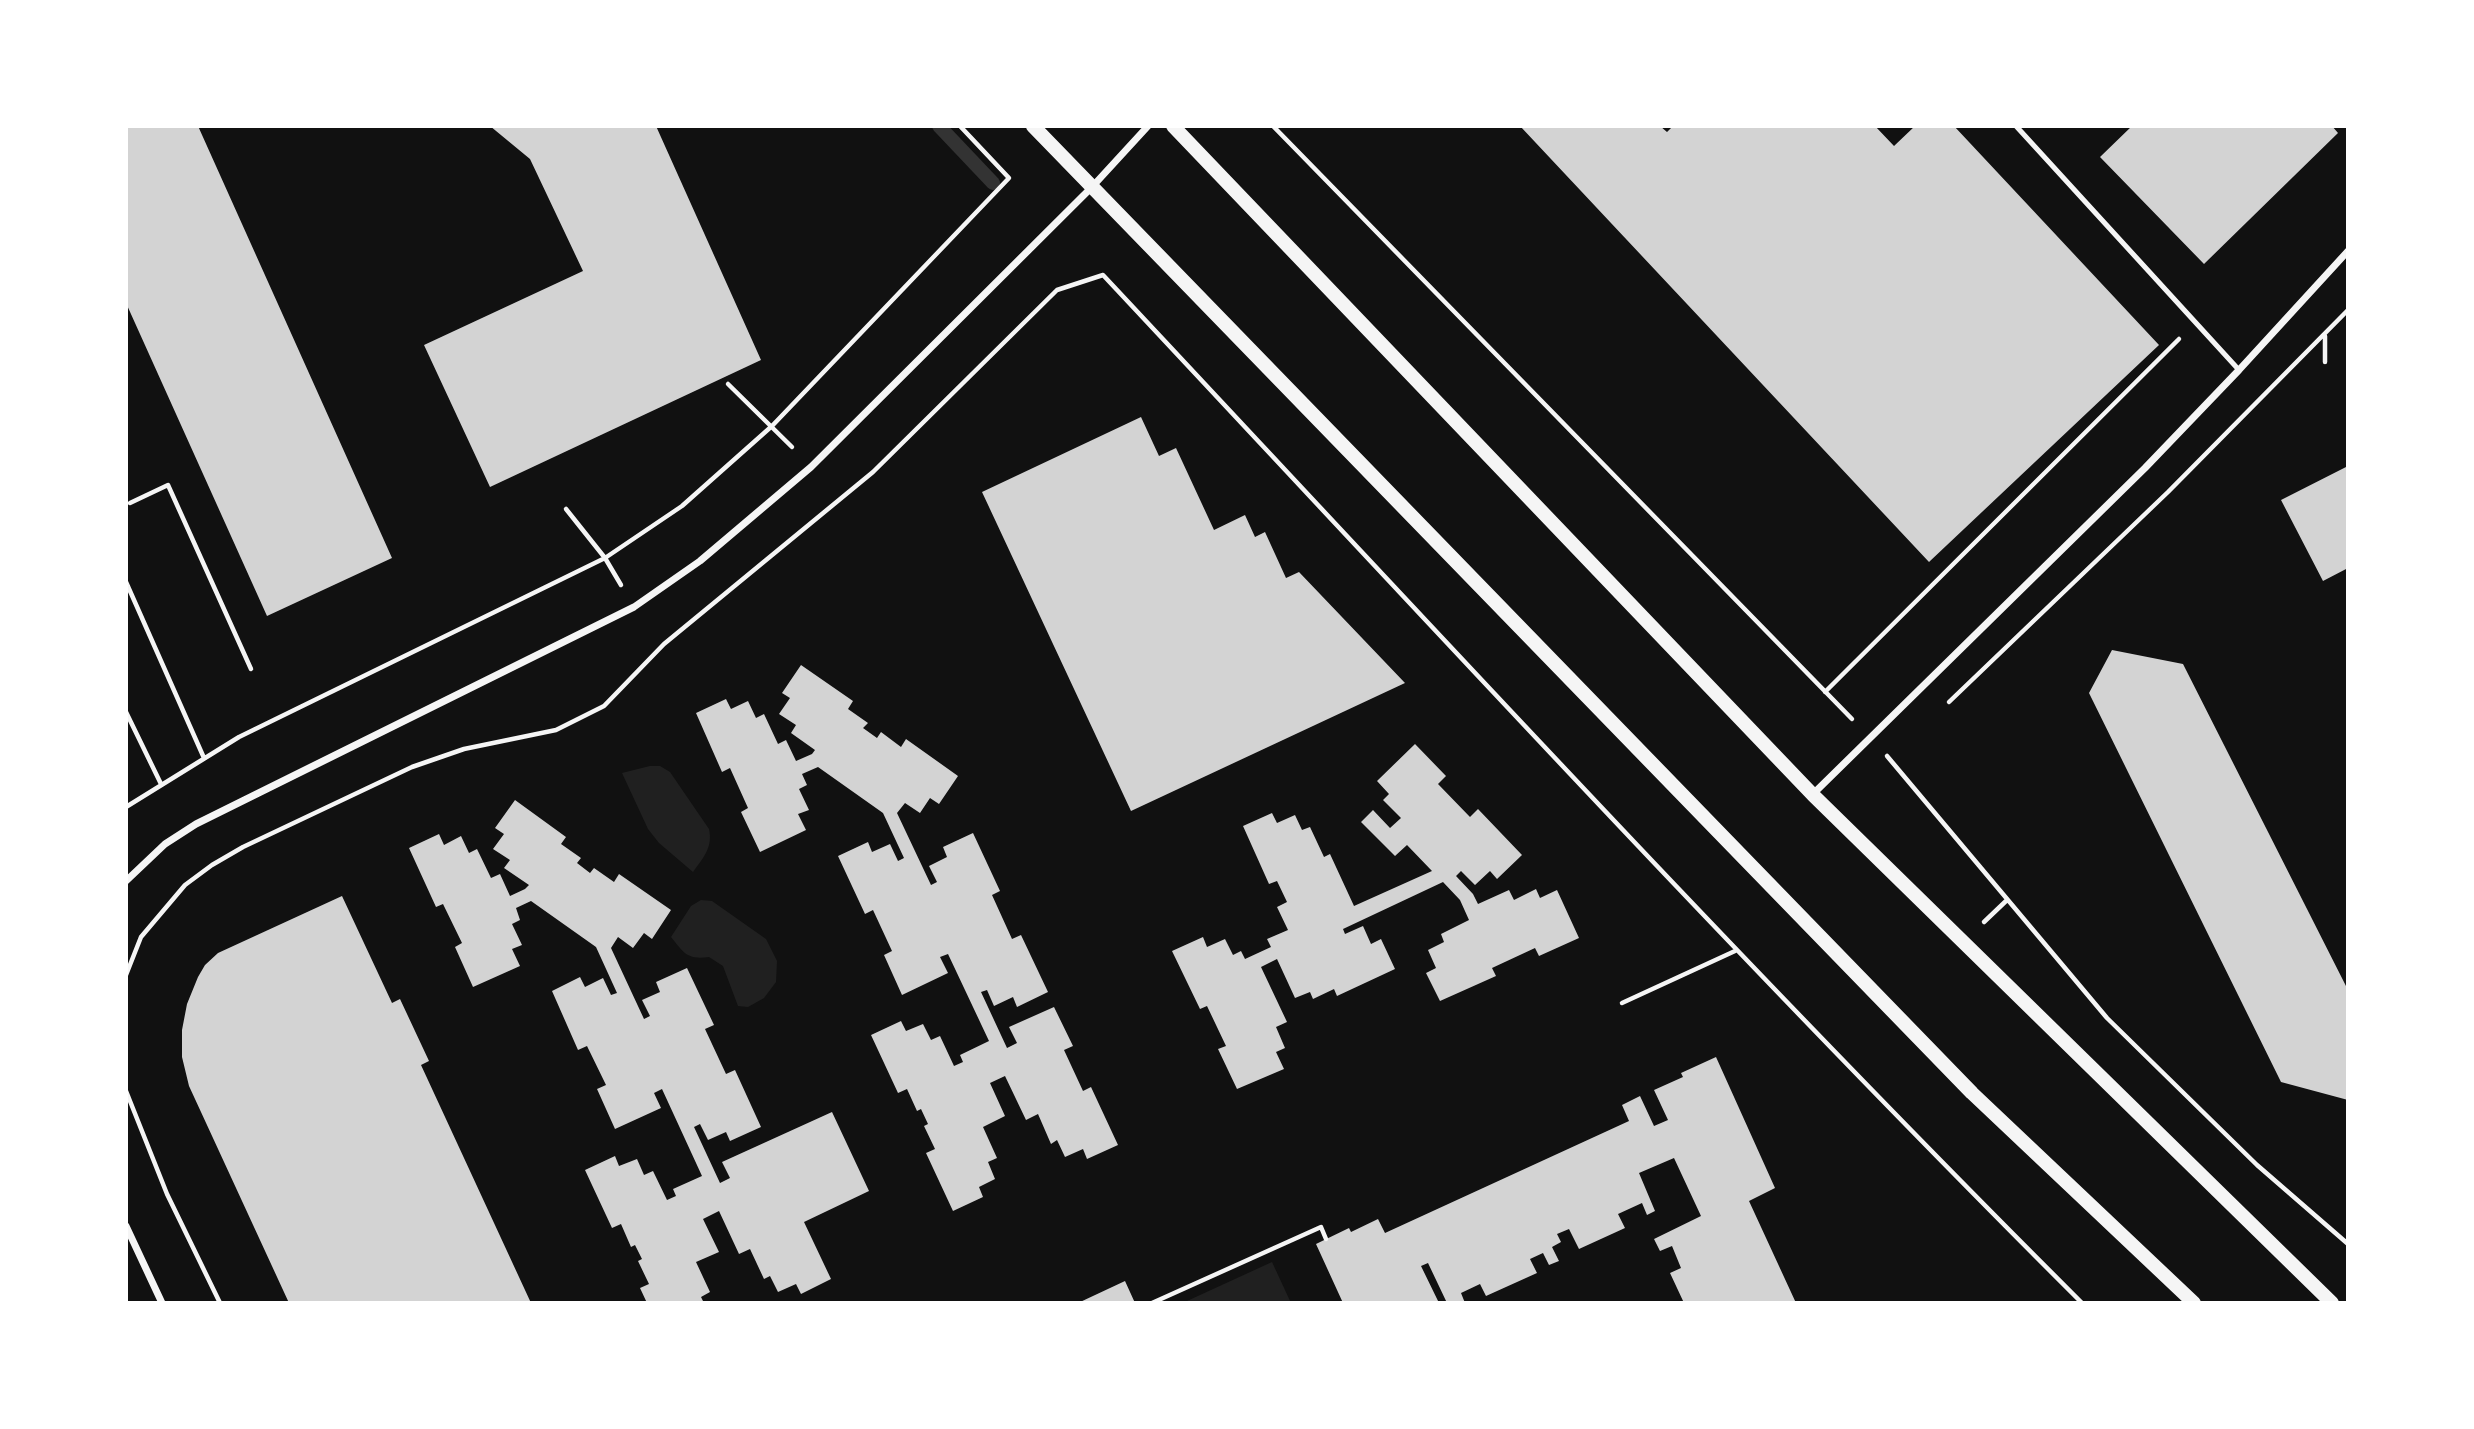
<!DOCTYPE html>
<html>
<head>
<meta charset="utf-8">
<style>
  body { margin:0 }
  #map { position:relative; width:2474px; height:1429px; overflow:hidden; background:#111; font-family:Rubik,sans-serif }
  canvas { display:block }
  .frame { position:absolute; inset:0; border:128px solid #fff; pointer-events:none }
</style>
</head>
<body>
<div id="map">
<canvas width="2474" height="1429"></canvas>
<div class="frame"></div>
</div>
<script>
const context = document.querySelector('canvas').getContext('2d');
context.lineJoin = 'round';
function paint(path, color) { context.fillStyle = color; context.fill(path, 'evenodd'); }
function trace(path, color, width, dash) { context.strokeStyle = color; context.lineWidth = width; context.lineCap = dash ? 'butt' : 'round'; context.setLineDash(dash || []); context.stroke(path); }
paint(new Path2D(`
  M650,766H660L670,772L709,829C713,847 704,857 693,872L659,843L648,829L622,773Z
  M701,900L712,901L766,939L777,961L776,982L764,998L748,1007L738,1006L723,966L709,957C687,960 684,953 671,937L691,906Z
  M1272,1262L1291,1303H1188L1187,1301Z`), '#202020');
trace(new Path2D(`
  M939,126L993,183`), '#333', 14);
paint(new Path2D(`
  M126,126H198L392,558L267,616L126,303Z
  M490,126H656L761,360L490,487L424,345L583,271L530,159Z
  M1520,126H1660L1667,132L1673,126H1875L1894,146L1915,126H1954L2159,345L1929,562Z
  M2132,126H2332L2338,133L2204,264L2100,157Z
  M1141,417L1159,456L1176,448L1214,530L1245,515L1255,537L1265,532L1286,578L1299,572L1405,683L1131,811L982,492Z
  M2348,466V568L2323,581L2281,500Z
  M2112,650L2183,664L2348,990V1100L2281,1082L2089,693Z
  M801,665L853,701L848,709L868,723L863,728L877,738L881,732L901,747L906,739L958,776L939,804L930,798L920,813L905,803L897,813L931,885L937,882L929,866L947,857L943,847L973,833L1000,891L992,895L1012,939L1021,935L1048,992L1017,1007L1013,997L994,1006L987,990L981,992L1007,1048L1017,1043L1009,1027L1054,1007L1073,1046L1064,1050L1083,1091L1091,1087L1118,1145L1087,1159L1083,1149L1065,1157L1057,1140L1051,1144L1038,1114L1026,1120L1005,1076L990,1083L1005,1116L983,1127L997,1158L988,1162L995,1179L979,1187L983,1197L953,1211L926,1153L935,1149L924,1126L928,1124L921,1109L917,1111L907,1089L898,1093L871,1035L901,1021L906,1031L923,1024L931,1040L940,1036L954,1066L963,1062L960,1055L989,1041L948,954L940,957L948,973L902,995L884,955L892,951L873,910L865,914L838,856L868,842L872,852L890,844L898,861L904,858L883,813L818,767L802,774L807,785L799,789L809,810L798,814L806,830L760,852L741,812L748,808L730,768L722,772L696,713L726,699L731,709L748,701L756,718L764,714L778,744L786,740L796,761L812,754L815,750L791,733L796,725L779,714L790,698L782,693Z
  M1415,744L1446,776L1438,784L1470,817L1478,809L1522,855L1497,879L1490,871L1475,885L1461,871L1456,876L1473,894L1478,904L1509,890L1514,900L1536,889L1540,898L1557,890L1579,938L1539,956L1535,948L1492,968L1496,976L1440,1001L1426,973L1436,968L1428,950L1444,942L1441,934L1469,920L1460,900L1443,882L1343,929L1345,934L1363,926L1371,944L1381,939L1395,969L1337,996L1334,989L1313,999L1310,992L1295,998L1277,959L1261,967L1287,1022L1276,1027L1285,1048L1276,1052L1284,1069L1237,1089L1218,1049L1226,1046L1207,1006L1200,1009L1172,951L1203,937L1207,947L1225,939L1233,955L1241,951L1245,959L1271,947L1267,939L1288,930L1277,907L1287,902L1277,881L1269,884L1243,826L1272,813L1277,823L1295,815L1302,830L1310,827L1324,857L1330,854L1354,906L1432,871L1407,845L1395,856L1361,822L1373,810L1390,828L1401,818L1383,800L1389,794L1377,781Z
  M515,800L566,837L561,844L581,858L577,863L590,873L594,868L614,882L619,874L671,910L652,939L644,933L633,948L618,937L611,948L644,1019L650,1016L642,1000L660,992L656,982L687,968L714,1025L705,1029L726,1074L735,1070L761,1127L730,1141L726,1132L708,1140L700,1124L694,1127L720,1183L730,1178L722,1162L832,1112L869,1191L804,1222L831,1279L801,1294L796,1284L778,1292L770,1276L764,1279L750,1249L739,1254L719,1211L703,1219L719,1252L696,1262L710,1292L701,1297L704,1303H647L640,1288L649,1284L638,1261L642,1259L635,1245L631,1247L621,1224L612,1228L585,1170L615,1156L619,1166L637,1159L644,1175L653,1171L667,1200L676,1196L673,1189L702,1176L662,1089L654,1093L661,1108L615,1129L597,1089L606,1085L587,1046L578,1050L552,991L580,977L585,987L603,978L611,995L617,993L596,947L531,901L516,908L520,920L512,924L522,945L512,949L520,966L473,987L455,947L462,943L443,904L436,907L409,848L439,834L444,845L461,836L469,853L477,849L491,878L500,874L510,896L525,889L529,885L504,868L510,860L493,849L504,834L495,828Z
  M342,896L392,1003L400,999L429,1061L421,1065L531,1303H289L189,1086L182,1057V1030L187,1004L198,977L205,965L218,953Z
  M1716,1057L1775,1188L1749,1201L1796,1303H1684L1670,1273L1681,1268L1672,1246L1660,1251L1654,1239L1701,1216L1674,1158L1639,1173L1655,1211L1647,1215L1642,1203L1618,1214L1625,1228L1579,1249L1569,1229L1557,1234L1561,1242L1552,1247L1559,1261L1549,1265L1543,1253L1530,1259L1537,1273L1486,1296L1480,1284L1461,1293L1465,1303H1447L1428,1263L1421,1266L1439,1303H1343L1316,1244L1349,1228L1351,1232L1378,1219L1385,1233L1629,1121L1622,1105L1640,1096L1654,1126L1668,1120L1654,1090L1683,1077L1681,1073Z
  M1125,1281L1135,1303H1078Z`), '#d3d3d3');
trace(new Path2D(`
  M1273,126L1852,719
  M2325,336V362
  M728,384L792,447
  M130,503L168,485L251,669
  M566,509L605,558L621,585
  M126,582L204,758
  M1825,692L2179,339
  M1949,702L2168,492L2348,310
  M126,712L161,784
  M1887,756L2107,1018L2257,1165L2348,1244
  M126,807L239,737L605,558L682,506L772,426L1009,178L960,126
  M1984,922L2006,901
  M126,975L141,937L185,885L212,865L243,847L412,767L464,749L556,730L604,706L664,644L873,472L1057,290L1103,275C1427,621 1747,969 2082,1303
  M1622,1003L1735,951
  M126,1091L167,1194L220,1303
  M1152,1303L1321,1227L1326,1239`), '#f5f5f5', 4.5);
trace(new Path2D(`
  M2016,126L2239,370`), '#f5f5f5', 5);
trace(new Path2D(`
  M1813,794L2145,468L2239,370L2348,251
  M126,881L165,844L196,824L634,607L700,561L811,467L1092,187L1148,126
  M126,1226L162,1303`), '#f5f5f5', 7);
trace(new Path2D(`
  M1033,126L1972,1093L2194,1303
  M1173,126L1813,795L2332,1303`), '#f5f5f5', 14);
</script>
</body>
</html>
